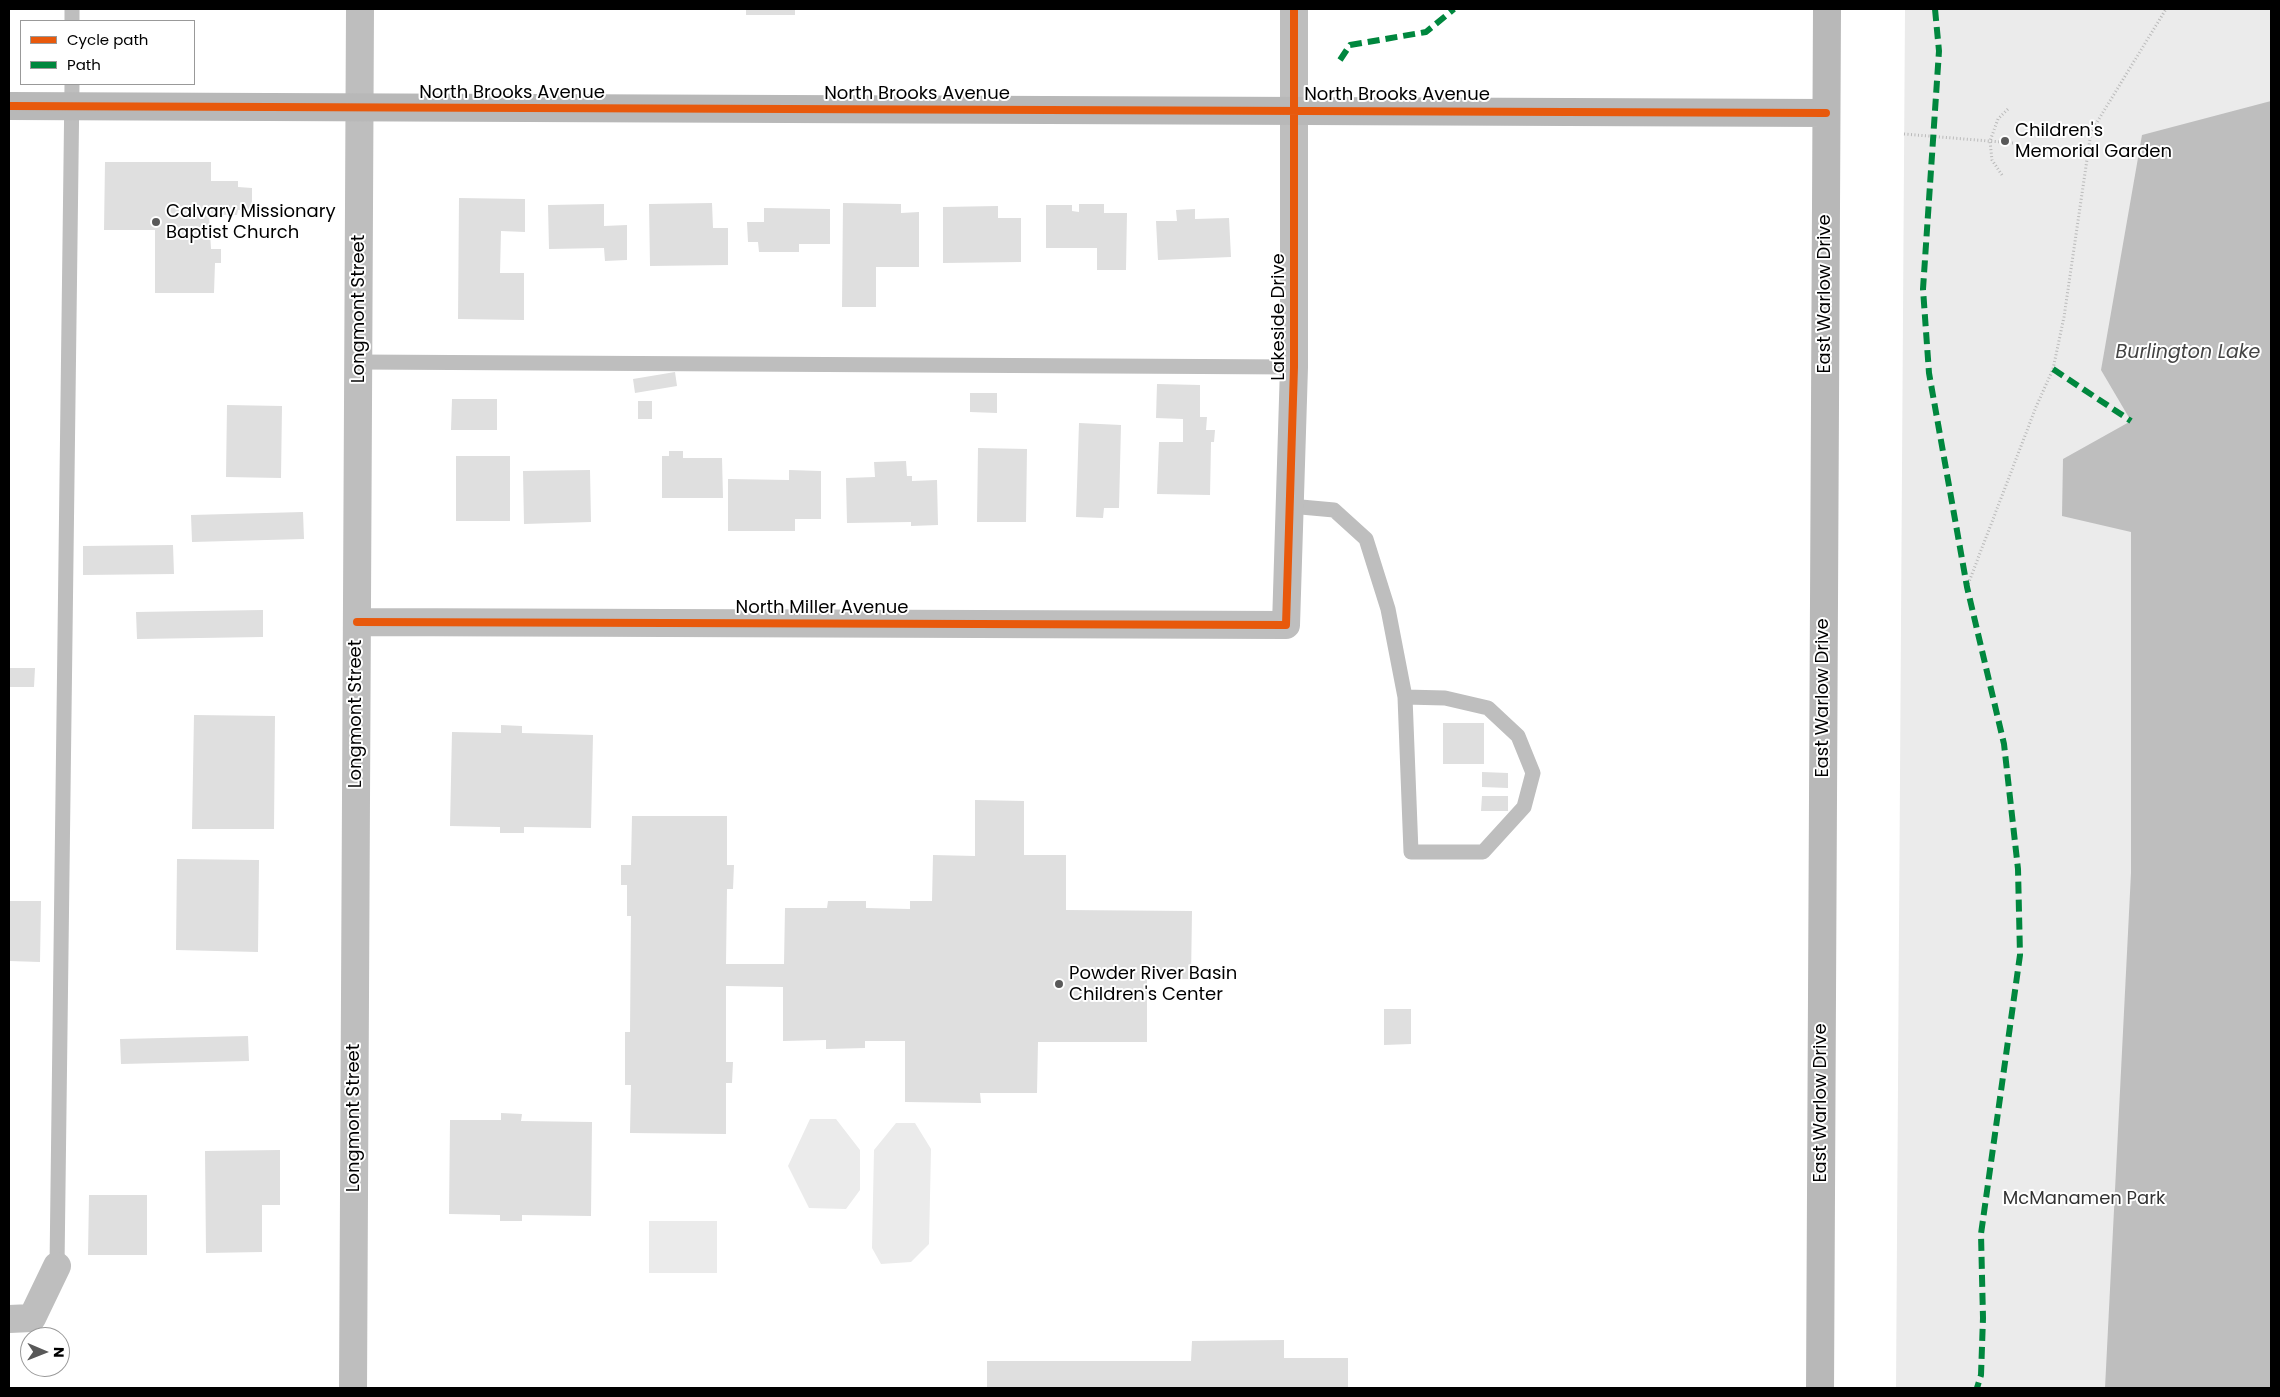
<!DOCTYPE html>
<html>
<head>
<meta charset="utf-8">
<style>
  body { margin:0 }
  #map { position:relative; width:2280px; height:1397px; overflow:hidden; background:#fff; font-family:Poppins,sans-serif }
  canvas { display:block }
  .frame { position:absolute; inset:0; border:10px solid #000; pointer-events:none }
  .legend { position:absolute; left:20px; top:20px; width:175px; height:65px; box-sizing:border-box; background:#fff; border:1px solid #999; margin:0; padding:6px 9px; list-style:none; font-size:15px; color:#000 }
  .legend li { display:flex; align-items:center; gap:10px; height:25px }
  .legend b { width:25px; border:1px solid #999 }
  .north { position:absolute; left:20px; top:1327px; width:50px; height:50px; box-sizing:border-box; background:#fff; border:1px solid #999; border-radius:50%; rotate:91deg; font-size:14px; font-weight:700; line-height:20px; text-align:center; color:#000 }
  .north::after { content:''; display:block; margin:auto; width:18px; height:22px; background:#595959; clip-path:polygon(50% 0,100% 100%,50% 72%,0 100%) }
</style>
</head>
<body>
<div id="map">
<canvas width="2280" height="1397"></canvas>
<div class="frame"></div>
<ul class="legend">
<li><b style="height:6px;background:#e8590c"></b>Cycle path</li>
<li><b style="height:6px;background:#00873e"></b>Path</li>
</ul>
<div class="north">N</div>
</div>
<script>
const ctx = document.querySelector('canvas').getContext('2d');
ctx.lineJoin = 'round';
function fill(path, color) {
  ctx.fillStyle = color;
  ctx.fill(path, 'evenodd');
}
function toPath(rows) {
  const path = new Path2D();
  for (const r of rows) {
    path.moveTo(r[0], r[1]);
    for (let i = 2; i < r.length; i += 2) path.lineTo(r[i], r[i + 1]);
  }
  return path;
}
function trace(path, color, width, dash) {
  ctx.strokeStyle = color;
  ctx.lineWidth = width;
  ctx.lineCap = dash ? 'butt' : 'round';
  ctx.setLineDash(dash || []);
  ctx.stroke(path);
}
function drawText(font, color, halo, rows, align = 'center') {
  ctx.font = font + ' Poppins,sans-serif';
  ctx.lineWidth = 4;
  ctx.setLineDash([]);
  ctx.textBaseline = 'middle';
  ctx.strokeStyle = halo;
  ctx.fillStyle = color;
  for (const [text, x, y, turn = 0] of rows) {
    ctx.save();
    ctx.translate(x, y);
    ctx.rotate((+turn || 0) * Math.PI / 180);
    ctx.textAlign = isNaN(turn) ? turn : align;
    if (halo) ctx.strokeText(text, 0, 0);
    ctx.fillText(text, 0, 0);
    ctx.restore();
  }
}
fill(toPath([
  [1905,9,2271,9,2271,1388,1896,1388],
  [810,1119,836,1119,860,1150,860,1190,846,1209,809,1208,788,1166],
  [896,1123,915,1123,931,1149,929,1244,911,1262,881,1264,872,1248,874,1150],
  [649,1221,717,1221,717,1273,649,1273]
]), '#ebebeb');
fill(toPath([
  [2271,101,2271,1388,2105,1388,2131,873,2131,532,2062,516,2063,459,2131,421,2101,370,2142,135]
]), '#bebebe');
fill(toPath([
  [746,9,795,9,795,15,746,15],
  [105,162,211,162,211,181,238,181,238,187,252,188,252,210,238,210,237,215,209,215,211,249,221,249,221,263,215,263,214,293,155,293,155,230,104,230],
  [459,198,525,199,525,232,501,231,500,273,524,273,524,320,458,319],
  [712,203,713,228,728,228,728,265,650,266,649,204],
  [843,203,901,204,901,213,919,212,919,267,876,267,876,307,842,307],
  [604,204,604,226,627,225,627,260,605,261,604,248,549,249,548,205],
  [1079,204,1104,204,1104,213,1127,213,1126,270,1097,270,1097,248,1046,248,1046,205,1072,205,1072,211,1079,212],
  [998,206,998,218,1021,218,1021,262,943,263,943,207],
  [764,208,830,209,830,244,799,244,799,252,759,252,758,242,748,242,747,222,764,222],
  [1195,209,1195,219,1229,218,1231,257,1158,260,1156,221,1177,221,1176,210],
  [675,372,677,386,635,393,633,379],
  [1157,384,1200,385,1200,417,1207,417,1206,430,1215,430,1214,442,1211,442,1210,495,1157,494,1159,442,1183,442,1183,419,1156,418],
  [970,393,997,393,997,413,970,412],
  [452,399,497,399,497,430,451,430],
  [638,401,652,401,652,419,638,419],
  [227,405,282,406,281,478,226,477],
  [1079,423,1121,425,1119,508,1104,508,1103,518,1076,517],
  [978,448,1027,449,1026,522,977,522],
  [669,451,683,451,683,458,722,458,723,498,662,498,662,456,669,456],
  [456,456,510,456,510,521,456,521],
  [906,461,907,476,912,476,912,481,937,480,938,525,911,526,911,522,847,523,846,478,875,477,874,462],
  [590,470,591,522,524,524,523,471],
  [789,470,821,471,821,519,795,519,795,531,728,531,728,479,789,480],
  [303,512,304,539,192,542,191,515],
  [173,545,174,574,83,575,83,546],
  [263,610,263,637,137,639,136,612],
  [9,668,35,668,34,687,9,687],
  [194,715,275,716,274,829,192,829],
  [1443,723,1484,723,1484,764,1443,764],
  [501,725,522,726,522,733,593,735,591,828,524,827,524,833,500,833,500,827,450,826,452,732,501,733],
  [1482,772,1508,773,1508,788,1482,787],
  [1482,796,1508,796,1508,811,1481,811],
  [975,800,1024,801,1024,855,1066,855,1066,910,1192,911,1191,979,1147,979,1147,1042,1038,1042,1037,1093,980,1093,981,1103,905,1102,905,1041,865,1041,865,1048,826,1049,826,1040,783,1041,783,987,726,986,726,1062,733,1062,732,1083,726,1083,726,1134,630,1133,631,1085,625,1085,625,1032,630,1032,631,916,627,916,627,885,621,885,621,865,631,865,632,816,727,816,727,865,734,865,733,889,727,889,726,964,784,964,785,908,827,908,828,901,866,901,866,908,910,909,910,901,932,901,933,855,975,856],
  [177,859,259,860,258,952,176,950],
  [9,901,41,901,40,962,9,961],
  [1384,1009,1411,1009,1411,1044,1384,1045],
  [248,1036,249,1061,121,1064,120,1039],
  [501,1113,522,1114,521,1121,592,1122,591,1216,522,1215,522,1221,500,1221,500,1215,449,1214,450,1120,501,1120],
  [280,1150,280,1205,262,1205,262,1252,206,1253,205,1151],
  [89,1195,147,1195,147,1255,88,1255],
  [1284,1340,1284,1358,1348,1358,1348,1388,987,1388,987,1361,1191,1361,1192,1341]
]), '#dfdfdf');
trace(toPath([
  [1904,134,2013,143],
  [2002,175,1992,160,1990,141,1998,119,2008,109],
  [1967,587,2036,407,2053,369,2064,317,2091,132,2166,9]
]), '#b9b9b9', 3, [1, 2.5]);
trace(toPath([
  [72,21,72,9],
  [358,362,1294,367],
  [1290,506,1334,510,1366,539,1388,609,1405,697,1411,852,1483,852,1524,807,1533,773,1518,736,1488,708,1445,698,1405,697],
  [57,1266,72,84]
]), '#bebebe', 15);
trace(toPath([
  [357,622,1286,625,1294,367,1294,9],
  [9,1319,32,1318,57,1266],
  [353,1388,360,9]
]), '#bebebe', 28);
trace(toPath([
  [9,106,1826,113],
  [1820,1388,1827,9]
]), '#b8b8b8', 28);
trace(toPath([
  [1935,9,1939,51,1923,289,1929,373,1967,587,2004,744,2018,869,2020,955,1981,1234,1983,1318,1981,1375,1977,1388],
  [1340,60,1350,45,1426,32,1454,9],
  [2053,369,2131,421]
]), '#00873e', 6, [12, 6]);
trace(toPath([
  [9,106,1826,113],
  [357,622,1286,625,1294,367,1294,9]
]), '#e8590c', 8);
for (const [x, y, r, color] of [
  [2005,141,5,"#595959"],
  [156,222,5,"#595959"],
  [1059,984,5,"#595959"]
]) {
  const dot = new Path2D();
  dot.arc(x, y, r, 0, 2 * Math.PI);
  ctx.fillStyle = color;
  ctx.fill(dot);
  trace(dot, '#fff', 2);
}
drawText('18px', '#000', '#fff', [
  ["North Brooks Avenue",512,93],
  ["North Brooks Avenue",917,94],
  ["North Brooks Avenue",1397,95],
  ["East Warlow Drive",1825,294,-90],
  ["Longmont Street",359,309,-90],
  ["Lakeside Drive",1279,317,-90],
  ["North Miller Avenue",822,608],
  ["East Warlow Drive",1823,698,-90],
  ["Longmont Street",356,714,-90],
  ["East Warlow Drive",1821,1103,-90],
  ["Longmont Street",354,1118,-90]
]);
drawText('18px', '#000', '#fff', [
  ["Children's",2015,131],
  ["Memorial Garden",2015,152],
  ["Calvary Missionary",166,212],
  ["Baptist Church",166,233],
  ["Powder River Basin",1069,974],
  ["Children's Center",1069,995]
], 'left');
drawText('18px', '#323232', '#fff', [
  ["McManamen Park",2084,1199]
]);
drawText('italic 19px', '#434343', '#fff', [
  ["Burlington Lake",2188,353]
]);
</script>
</body>
</html>
